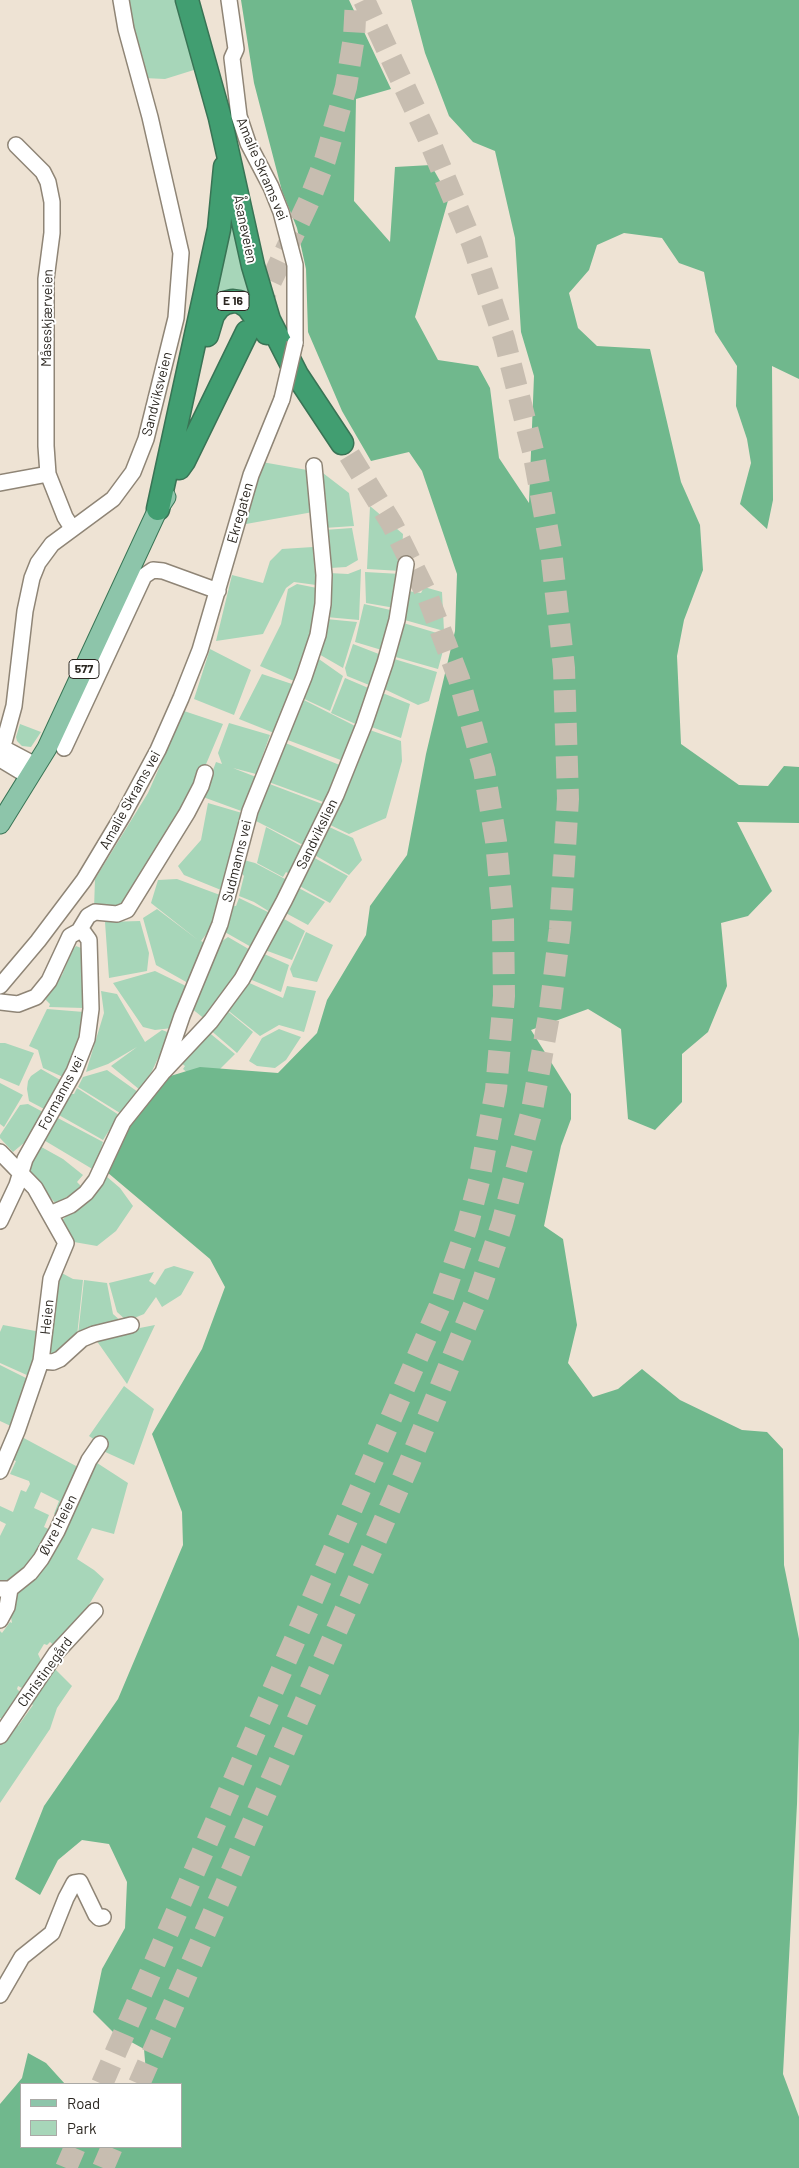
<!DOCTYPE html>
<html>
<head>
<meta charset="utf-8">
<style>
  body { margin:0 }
  #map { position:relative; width:799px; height:2168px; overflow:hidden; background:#eee3d4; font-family:Barlow,sans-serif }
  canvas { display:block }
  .legend { position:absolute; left:20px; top:2083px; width:162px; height:65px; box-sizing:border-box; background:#fff; border:1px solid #aaa9a6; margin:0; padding:6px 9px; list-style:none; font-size:15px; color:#2b2721 }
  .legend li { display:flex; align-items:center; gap:10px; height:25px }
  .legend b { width:25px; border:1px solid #aaa9a6 }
</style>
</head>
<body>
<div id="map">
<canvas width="799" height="2168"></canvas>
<ul class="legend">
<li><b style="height:6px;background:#8dc5aa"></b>Road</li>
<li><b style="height:14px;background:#a7d6b9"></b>Park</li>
</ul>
</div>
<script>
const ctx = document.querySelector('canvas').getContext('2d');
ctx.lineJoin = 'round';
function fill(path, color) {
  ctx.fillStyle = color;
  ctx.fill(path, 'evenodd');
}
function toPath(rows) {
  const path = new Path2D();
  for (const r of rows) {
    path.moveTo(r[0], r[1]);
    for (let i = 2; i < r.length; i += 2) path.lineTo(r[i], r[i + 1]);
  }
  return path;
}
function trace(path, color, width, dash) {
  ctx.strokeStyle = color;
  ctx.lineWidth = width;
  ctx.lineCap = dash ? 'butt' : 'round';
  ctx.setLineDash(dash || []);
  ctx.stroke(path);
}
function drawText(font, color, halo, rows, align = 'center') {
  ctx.font = font + ' Barlow,sans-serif';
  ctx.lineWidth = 4;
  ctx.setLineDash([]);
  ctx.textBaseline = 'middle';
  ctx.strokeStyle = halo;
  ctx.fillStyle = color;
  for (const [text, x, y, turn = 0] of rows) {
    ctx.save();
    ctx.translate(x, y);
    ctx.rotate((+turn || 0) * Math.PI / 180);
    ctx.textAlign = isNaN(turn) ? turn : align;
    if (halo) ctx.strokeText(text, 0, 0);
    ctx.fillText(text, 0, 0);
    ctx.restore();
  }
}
fill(toPath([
  [126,0,176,0,197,69,165,79,144,78],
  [228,193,255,303,208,302],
  [262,462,307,470,313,512,246,524,246,513],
  [319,470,349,493,354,526,324,528],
  [370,506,403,534,401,571,367,569],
  [352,528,358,560,346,567,330,568,324,530],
  [313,547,316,585,294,582,286,588,263,634,216,641,232,575,263,583,270,561,282,549],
  [361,569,359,620,326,617,329,573,348,574],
  [365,572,401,574,395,608,366,603],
  [297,584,317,588,316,610,309,642,294,681,260,666,281,624,288,589],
  [424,587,442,592,444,631,401,619,408,591,421,593],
  [364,604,395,611,385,651,355,642],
  [326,619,357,622,343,668,317,653],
  [400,622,447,636,438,669,392,656],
  [353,644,384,656,374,687,347,676,345,668],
  [210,649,251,670,234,715,194,699],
  [316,657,343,676,330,711,300,697],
  [391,658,437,672,429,701,418,705,382,688],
  [262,674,292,684,274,733,239,719],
  [345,678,373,690,360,726,331,713],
  [380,692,410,704,401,738,369,726],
  [300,698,359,728,346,762,285,739],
  [184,711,223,724,201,776,125,909,94,909,95,879,148,793],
  [229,723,270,735,256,774,233,768,256,777,244,812,203,797,216,762,222,764,218,753],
  [20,724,41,732,31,747,22,746,17,741,16,737],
  [367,729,401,741,402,761,386,818,349,834,326,823],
  [283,742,342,766,326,803,266,781],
  [267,783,325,805,305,846,256,821],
  [208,803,242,813,221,890,184,875,178,866,201,840],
  [325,825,353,838,362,860,349,875,311,853],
  [266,827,303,847,291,875,286,872,283,877,257,863],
  [309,855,348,876,330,903,296,884],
  [244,860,255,863,287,880,270,912,254,902,239,896,244,876,240,871],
  [177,879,220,895,211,928,201,941,205,943,188,983,156,965,143,918,157,909,198,940,151,903,158,880],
  [295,886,325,902,308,925,282,911],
  [239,898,270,913,253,948,223,931,231,905,236,906],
  [279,916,305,931,292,960,262,949],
  [140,921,149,953,147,971,109,978,105,922],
  [306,932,333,945,317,982,293,977,290,969],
  [228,937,252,951,206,1020,191,1008,215,946],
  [76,946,81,948,83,952,84,1008,49,1007,50,1004,45,999,62,975,72,951],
  [262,953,289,965,281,992,247,978],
  [155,971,188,987,172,1028,155,1030,143,1027,113,983],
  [245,981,283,998,287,986,316,991,304,1032,279,1025,260,1036,225,1008],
  [101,991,117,994,145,1042,162,1030,170,1033,152,1071,140,1090,111,1066,137,1047,108,1064,86,1072,104,1013],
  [47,1009,84,1012,77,1047,63,1077,43,1068,38,1050,29,1046],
  [225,1009,253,1032,237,1053,208,1028],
  [279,1029,301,1037,286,1060,275,1068,257,1066,249,1061,262,1038],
  [206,1030,235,1054,215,1074,189,1074,183,1069,185,1066,181,1063],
  [0,1043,5,1043,34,1053,19,1086,0,1078],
  [41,1069,62,1081,46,1110,29,1101,27,1089,28,1081,31,1076],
  [107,1070,138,1092,120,1113,78,1087,83,1077],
  [0,1083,23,1095,4,1127,0,1124],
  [77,1088,119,1115,103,1140,57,1114,69,1094,74,1094],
  [28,1104,43,1112,25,1142,13,1152,0,1138,0,1135,20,1105],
  [54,1116,103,1142,94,1170,42,1139],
  [36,1144,63,1159,83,1175,77,1182,82,1187,56,1204,27,1170],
  [106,1176,120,1188,133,1206,116,1231,97,1246,74,1242,62,1220,100,1186],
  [174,1266,194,1272,181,1295,162,1307,156,1297,144,1314,127,1321,117,1312,109,1283,154,1272,149,1281,155,1285,165,1269],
  [58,1271,73,1279,83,1280,77,1336,66,1350,46,1357],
  [84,1280,107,1283,113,1314,122,1322,78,1335],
  [3,1325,41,1332,38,1357,29,1376,0,1363,0,1332],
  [155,1325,127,1384,94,1337],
  [0,1365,30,1380,13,1427,0,1421],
  [124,1386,154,1409,134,1465,92,1446,95,1440,89,1436],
  [20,1436,76,1466,79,1471,59,1516,54,1514,59,1501,41,1492,34,1508,49,1515,44,1527,53,1531,40,1554,12,1580,0,1585,0,1536,6,1524,0,1521,0,1506,13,1512,21,1490,26,1492,30,1484,29,1481,10,1474,16,1461,9,1458],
  [94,1461,128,1483,114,1534,92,1528,77,1559,94,1570,104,1579,83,1615,56,1647,50,1642,47,1645,44,1644,38,1654,43,1665,26,1690,18,1686,17,1689,21,1693,3,1719,0,1718,0,1631,2,1633,10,1622,12,1623,10,1611,15,1593],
  [54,1668,72,1686,57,1708,50,1729,0,1803,0,1741,13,1722,18,1726,33,1705,27,1701]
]), '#a7d6b9');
fill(toPath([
  [241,0,349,0,391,89,356,99,354,201,390,242,395,167,431,165,449,197,415,317,438,360,478,366,490,388,499,458,529,503,534,376,521,332,515,238,495,151,473,142,449,116,425,53,411,0,799,0,799,379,772,366,773,500,767,529,740,504,751,463,747,439,736,406,737,366,715,332,704,272,679,263,662,238,624,233,597,245,589,270,569,293,578,328,597,346,650,349,681,482,700,525,703,570,684,620,677,656,681,744,739,785,768,786,784,766,799,767,799,823,737,822,772,891,748,916,721,923,727,986,708,1032,682,1054,682,1102,655,1130,628,1119,621,1029,588,1009,531,1030,571,1094,571,1119,561,1146,544,1226,563,1239,577,1325,568,1363,593,1397,618,1389,642,1369,680,1400,742,1430,767,1432,783,1449,784,1565,799,1639,799,1731,797,1804,783,2074,799,2117,799,2168,0,2168,0,2104,22,2078,28,2053,46,2063,65,2084,21,2084,21,2147,181,2147,181,2084,147,2084,144,2049,113,2032,93,2012,102,1969,125,1928,127,1882,109,1844,82,1840,58,1860,40,1895,15,1879,44,1806,118,1699,183,1545,182,1512,152,1434,202,1349,225,1287,210,1259,101,1167,154,1081,200,1067,278,1073,317,1033,327,1000,366,935,370,906,407,855,426,754,455,631,457,574,422,471,409,452,371,461,342,411,308,332,306,269,297,228,282,191,254,83]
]), '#70b88d');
trace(toPath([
  [257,311,309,201,325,160,346,87,354,37,356,0],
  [102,2084,441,1303,467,1227,479,1181,496,1090,504,996,503,920,496,841,484,770,459,679,427,595,392,524,342,443],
  [139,2084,409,1464,479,1293,502,1224,532,1110,550,1010,560,929,568,799,564,668,551,550,533,451,504,338,472,243,427,135,364,0],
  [66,2168,75,2147],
  [103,2168,112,2147]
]), '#c7bdb0', 22, [22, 11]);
const minor = toPath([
  [229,0,236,49,232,58,239,116,248,143,271,187,281,212,295,265,295,343],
  [16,145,43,172,48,182,52,202,52,233,46,279,46,446,48,474,65,517,72,528],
  [0,483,48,474],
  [3,748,37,766],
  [64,748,144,576,153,570,163,571,218,591],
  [0,757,14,706,25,611,32,578,38,563,52,544,113,499,133,472,146,439,176,318,181,253,150,117,126,29,121,0],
  [0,759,30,777],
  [0,986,38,941,84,880,123,815,158,750,181,698,200,650,251,475,282,399],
  [0,1002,18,1004,36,997,49,981,70,936,79,931,88,916,95,912,117,914,127,910,187,813,201,786,205,773],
  [164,1071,211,1021,242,979,284,901,336,795,364,725,385,663,397,620,406,564],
  [0,1152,35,1188,66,1243,51,1279,41,1361,17,1431,0,1471],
  [50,1214,71,1205,86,1193,96,1180,123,1122,163,1072,182,1016,220,924,250,811,304,677,318,635,323,604,324,575,314,466],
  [0,1221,17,1185,25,1159,74,1072,87,1039,91,1009,89,940,84,933,79,931],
  [41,1361,53,1362,60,1359,82,1339,94,1334,131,1325],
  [0,1589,10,1589,30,1573,41,1559,57,1531,89,1460,100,1444],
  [0,1620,7,1607,10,1589],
  [0,1736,56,1653,95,1611],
  [0,1995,22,1957,52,1933,66,1898,74,1883,80,1882,96,1915,99,1918,103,1917]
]);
const major = toPath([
  [0,824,47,748,158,509,166,497]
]);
const highway = toPath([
  [187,0,220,118,253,266,269,320,297,375,342,443],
  [207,335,213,315,219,307,225,303,233,301,240,302,248,307,267,333],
  [179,468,184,461,247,332],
  [158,509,219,229,225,167]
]);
trace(minor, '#8f8576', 18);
trace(major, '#397455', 21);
trace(highway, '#397455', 25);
trace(minor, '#fff', 15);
trace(major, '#8dc5aa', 19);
trace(highway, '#419e71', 22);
const minorBridge = toPath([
  [282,399,295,343]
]);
trace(minorBridge, '#8f8576', 18, []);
trace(minorBridge, '#fff', 15);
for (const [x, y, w] of [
  [233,301,32],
  [84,669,30]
]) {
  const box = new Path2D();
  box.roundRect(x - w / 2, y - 9.5, w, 19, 4);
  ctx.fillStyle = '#fff';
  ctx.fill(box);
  trace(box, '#2b2721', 1);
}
drawText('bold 12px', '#2b2721', null, [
  ["E 16",233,301],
  ["577",84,669]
]);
drawText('14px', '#2b2721', '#fff', [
  ["Amalie Skrams vei",262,169,67],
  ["Åsaneveien",245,229,78],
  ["Måseskjærveien",47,318,-89],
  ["Sandviksveien",157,394,-76],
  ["Ekregaten",240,513,-74],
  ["Amalie Skrams vei",130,800,-61],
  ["Sandvikslien",317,834,-64],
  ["Sudmanns vei",237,861,-76],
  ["Formanns vei",61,1093,-62],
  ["Heien",47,1317,-84],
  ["Øvre Heien",58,1525,-63],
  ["Christinegård",45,1672,-54]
]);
</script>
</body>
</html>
